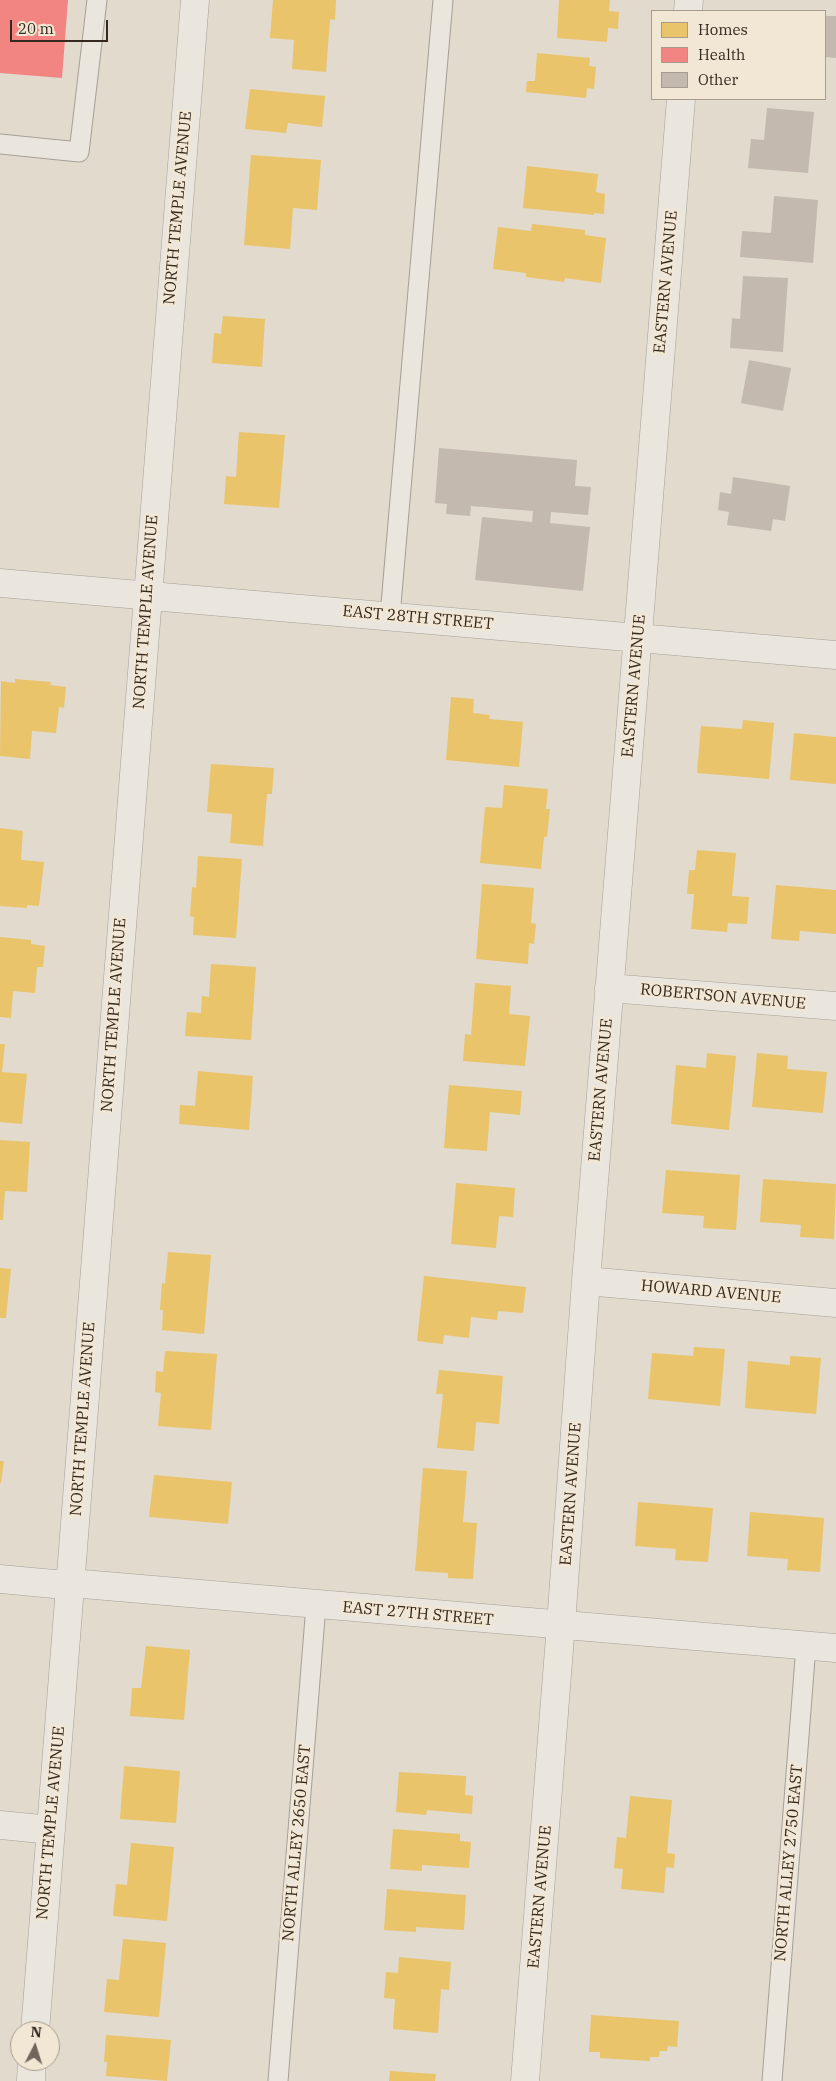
<!DOCTYPE html>
<html>
<head>
<meta charset="utf-8">
<style>
  body { margin:0 }
  #map { position:relative; width:836px; height:2081px; overflow:hidden; background:#e1dacd; font-family:"IBM Plex Serif",serif }
  canvas { display:block }
  .legend { position:absolute; left:651px; top:10px; width:175px; height:90px; box-sizing:border-box; background:#f2e7d4; border:1px solid #a69b8c; margin:0; padding:6px 9px; list-style:none; font-size:15px; color:#34281f }
  .legend li { display:flex; align-items:center; gap:10px; height:25px }
  .legend b { width:25px; border:1px solid #a69b8c }
  .north { position:absolute; left:10px; top:2021px; width:50px; height:50px; box-sizing:border-box; background:#f2e7d4; border:1px solid #a69b8c; border-radius:50%; rotate:5deg; font-size:14px; font-weight:700; line-height:20px; text-align:center; color:#34281f }
  .north::after { content:''; display:block; margin:auto; width:18px; height:22px; background:#71665c; clip-path:polygon(50% 0,100% 100%,50% 72%,0 100%) }
  .scale { position:absolute; left:10px; top:20px; width:98px; height:22px; box-sizing:border-box; border:2px solid #34281f; border-top:0; padding-left:6px; font-size:15px; line-height:18px; white-space:nowrap; color:#34281f; -webkit-text-stroke:4px #f2e7d4; paint-order:stroke }
</style>
</head>
<body>
<div id="map">
<canvas width="836" height="2081"></canvas>
<ul class="legend">
<li><b style="height:14px;background:#e9c46a"></b>Homes</li>
<li><b style="height:14px;background:#f28482"></b>Health</li>
<li><b style="height:14px;background:#c4b9ae"></b>Other</li>
</ul>
<div class="north">N</div>
<div class="scale">20 m</div>
</div>
<script>
const ctx = document.querySelector('canvas').getContext('2d');
ctx.lineJoin = 'round';
function fill(path, color) {
  ctx.fillStyle = color;
  ctx.fill(path, 'evenodd');
}
function toPath(rows) {
  const path = new Path2D();
  for (const r of rows) {
    path.moveTo(r[0], r[1]);
    for (let i = 2; i < r.length; i += 2) path.lineTo(r[i], r[i + 1]);
  }
  return path;
}
function trace(path, color, width, dash) {
  ctx.strokeStyle = color;
  ctx.lineWidth = width;
  ctx.lineCap = dash ? 'butt' : 'round';
  ctx.setLineDash(dash || []);
  ctx.stroke(path);
}
function drawText(font, color, halo, rows, align = 'center') {
  ctx.font = font + ' "IBM Plex Serif",serif';
  ctx.lineWidth = 5;
  ctx.setLineDash([]);
  ctx.textBaseline = 'middle';
  ctx.strokeStyle = halo;
  ctx.fillStyle = color;
  for (const [text, x, y, turn = 0] of rows) {
    ctx.save();
    ctx.translate(x, y);
    ctx.rotate((+turn || 0) * Math.PI / 180);
    ctx.textAlign = isNaN(turn) ? turn : align;
    if (halo) ctx.strokeText(text, 0, 0);
    ctx.fillText(text, 0, 0);
    ctx.restore();
  }
}
fill(toPath([
  [273,0,336,0,335,20,330,19,326,72,292,69,294,40,270,38],
  [559,0,610,0,609,11,619,12,618,29,608,28,607,42,557,38],
  [537,53,590,58,589,66,596,67,594,89,587,88,586,98,526,92,527,81,535,81],
  [250,89,325,96,322,127,288,123,286,133,245,129],
  [251,155,321,160,317,210,293,208,290,249,244,245],
  [527,166,598,174,596,192,605,194,604,214,594,213,594,215,523,208],
  [532,224,585,230,585,235,606,238,601,283,565,278,564,282,526,277,526,273,493,269,498,227,531,231],
  [223,316,265,319,262,367,212,363,214,333,221,334],
  [239,432,285,435,279,508,224,504,226,476,236,477],
  [15,679,51,682,50,685,66,687,64,708,59,707,56,733,32,731,30,759,0,756,1,681,15,683],
  [451,697,474,699,473,713,490,715,489,719,523,722,519,767,446,760],
  [743,720,774,723,769,779,697,773,701,726,742,729],
  [794,733,836,737,836,784,790,780],
  [211,764,274,768,272,794,267,794,263,846,230,843,232,814,207,812],
  [504,785,548,789,546,809,550,809,547,837,544,837,541,869,480,863,485,807,502,808],
  [0,828,23,831,21,860,44,862,39,906,27,905,27,908,0,906],
  [697,850,736,853,732,896,749,897,747,924,728,923,727,932,691,929,694,894,687,894,689,870,695,870],
  [198,856,242,859,236,938,193,935,194,917,190,916,192,887,196,888],
  [482,884,534,888,531,923,536,924,534,944,529,943,528,964,476,959],
  [776,885,836,890,836,934,800,931,799,941,771,939],
  [0,937,31,940,31,944,45,946,43,967,37,967,35,993,13,991,11,1018,0,1017],
  [211,964,256,967,251,1040,185,1036,187,1012,201,1013,202,996,209,997],
  [475,983,511,986,509,1014,530,1016,525,1066,463,1061,465,1034,471,1035],
  [0,1044,5,1044,2,1072,27,1074,22,1124,0,1122],
  [707,1053,736,1056,729,1130,671,1124,676,1065,706,1068],
  [757,1053,788,1056,787,1069,827,1072,823,1113,752,1107],
  [198,1071,253,1076,249,1130,179,1124,180,1105,195,1106],
  [449,1085,522,1091,520,1115,490,1112,487,1151,444,1148],
  [0,1140,30,1142,27,1192,5,1191,3,1220,0,1220],
  [666,1170,740,1175,736,1230,703,1228,704,1216,662,1213],
  [763,1179,836,1184,834,1239,800,1237,801,1225,760,1222],
  [456,1183,515,1188,513,1217,499,1216,496,1248,451,1244],
  [168,1252,211,1255,204,1334,162,1330,163,1310,160,1310,162,1283,165,1284],
  [0,1268,11,1269,6,1318,0,1318],
  [424,1276,526,1287,523,1313,498,1311,497,1320,471,1317,469,1338,444,1335,443,1344,417,1341],
  [694,1347,725,1349,720,1406,648,1399,652,1353,693,1356],
  [165,1351,217,1354,211,1430,158,1426,161,1393,155,1392,156,1371,163,1372],
  [790,1356,821,1358,816,1414,745,1408,748,1361,790,1365],
  [439,1370,503,1376,499,1424,476,1422,474,1451,437,1448,443,1394,436,1394],
  [0,1461,4,1461,1,1483,0,1483],
  [423,1468,467,1471,463,1522,477,1523,473,1579,448,1578,448,1573,415,1571],
  [154,1475,232,1482,228,1524,149,1517],
  [638,1502,713,1508,708,1562,675,1560,676,1549,635,1546],
  [750,1512,824,1518,820,1572,787,1570,788,1559,747,1556],
  [146,1646,190,1650,184,1720,130,1716,132,1688,141,1688],
  [124,1766,180,1771,176,1823,120,1819],
  [399,1772,466,1776,465,1795,473,1796,472,1814,427,1810,426,1815,396,1812],
  [630,1796,672,1800,667,1853,675,1854,674,1868,666,1867,664,1893,621,1889,623,1869,614,1868,617,1837,626,1838],
  [393,1829,460,1834,460,1841,471,1842,469,1868,422,1865,422,1871,390,1869],
  [131,1843,174,1847,167,1921,113,1916,116,1884,127,1885],
  [387,1889,466,1895,464,1930,416,1927,416,1932,384,1930],
  [123,1939,166,1943,159,2017,104,2012,107,1979,119,1980],
  [399,1957,451,1962,449,1990,441,1989,438,2033,393,2029,395,1999,384,1998,386,1972,398,1973],
  [591,2015,679,2021,677,2047,668,2046,667,2051,660,2051,659,2057,650,2057,650,2061,600,2058,600,2052,589,2052],
  [106,2035,171,2040,167,2081,106,2076,107,2062,104,2062],
  [390,2071,436,2074,435,2081,389,2081]
]), '#e9c46a');
fill(toPath([
  [0,0,68,0,62,78,0,73]
]), '#f28482');
fill(toPath([
  [825,16,836,16,836,58,825,57],
  [767,108,814,112,808,173,748,168,751,139,764,140],
  [774,196,818,200,813,263,740,257,742,231,771,233],
  [743,276,788,278,783,352,730,348,732,318,740,319],
  [749,360,791,368,783,411,741,403],
  [439,448,577,460,575,486,591,487,588,515,551,512,550,523,590,527,583,591,475,580,482,517,532,522,533,511,471,506,470,516,446,514,447,504,435,503],
  [733,477,790,486,785,521,773,519,771,531,727,525,729,512,718,510,720,492,731,494]
]), '#c4b9ae');
const lane = toPath([
  [0,144,79,152,97,0],
  [390,616,443,0],
  [278,2081,316,1605],
  [772,2081,806,1646]
]);
const street = toPath([
  [688,11,689,0],
  [0,583,836,655],
  [609,988,836,1006],
  [586,1281,836,1303],
  [0,1579,54,1584,71,1583,836,1648],
  [0,1825,51,1830],
  [35,2031,195,0],
  [31,2081,32,2061],
  [525,2081,561,1624,586,1281,681,99]
]);
trace(lane, '#a69f96', 21);
trace(street, '#a69f96', 29);
trace(lane, '#eae6de', 19);
trace(street, '#eae6de', 28);
drawText('16px', '#34281f', '#f2e7d4', [
  ["NORTH TEMPLE AVENUE",178,208,-85],
  ["EASTERN AVENUE",666,282,-85],
  ["NORTH TEMPLE AVENUE",146,612,-86],
  ["EAST 28TH STREET",418,618,5],
  ["EASTERN AVENUE",634,686,-85],
  ["ROBERTSON AVENUE",723,997,5],
  ["NORTH TEMPLE AVENUE",114,1015,-86],
  ["EASTERN AVENUE",601,1090,-85],
  ["HOWARD AVENUE",711,1292,5],
  ["NORTH TEMPLE AVENUE",83,1419,-86],
  ["EASTERN AVENUE",571,1494,-86],
  ["EAST 27TH STREET",418,1614,5],
  ["NORTH TEMPLE AVENUE",51,1823,-85],
  ["NORTH ALLEY 2650 EAST",297,1843,-85],
  ["NORTH ALLEY 2750 EAST",789,1863,-85],
  ["EASTERN AVENUE",540,1897,-85]
]);
</script>
</body>
</html>
